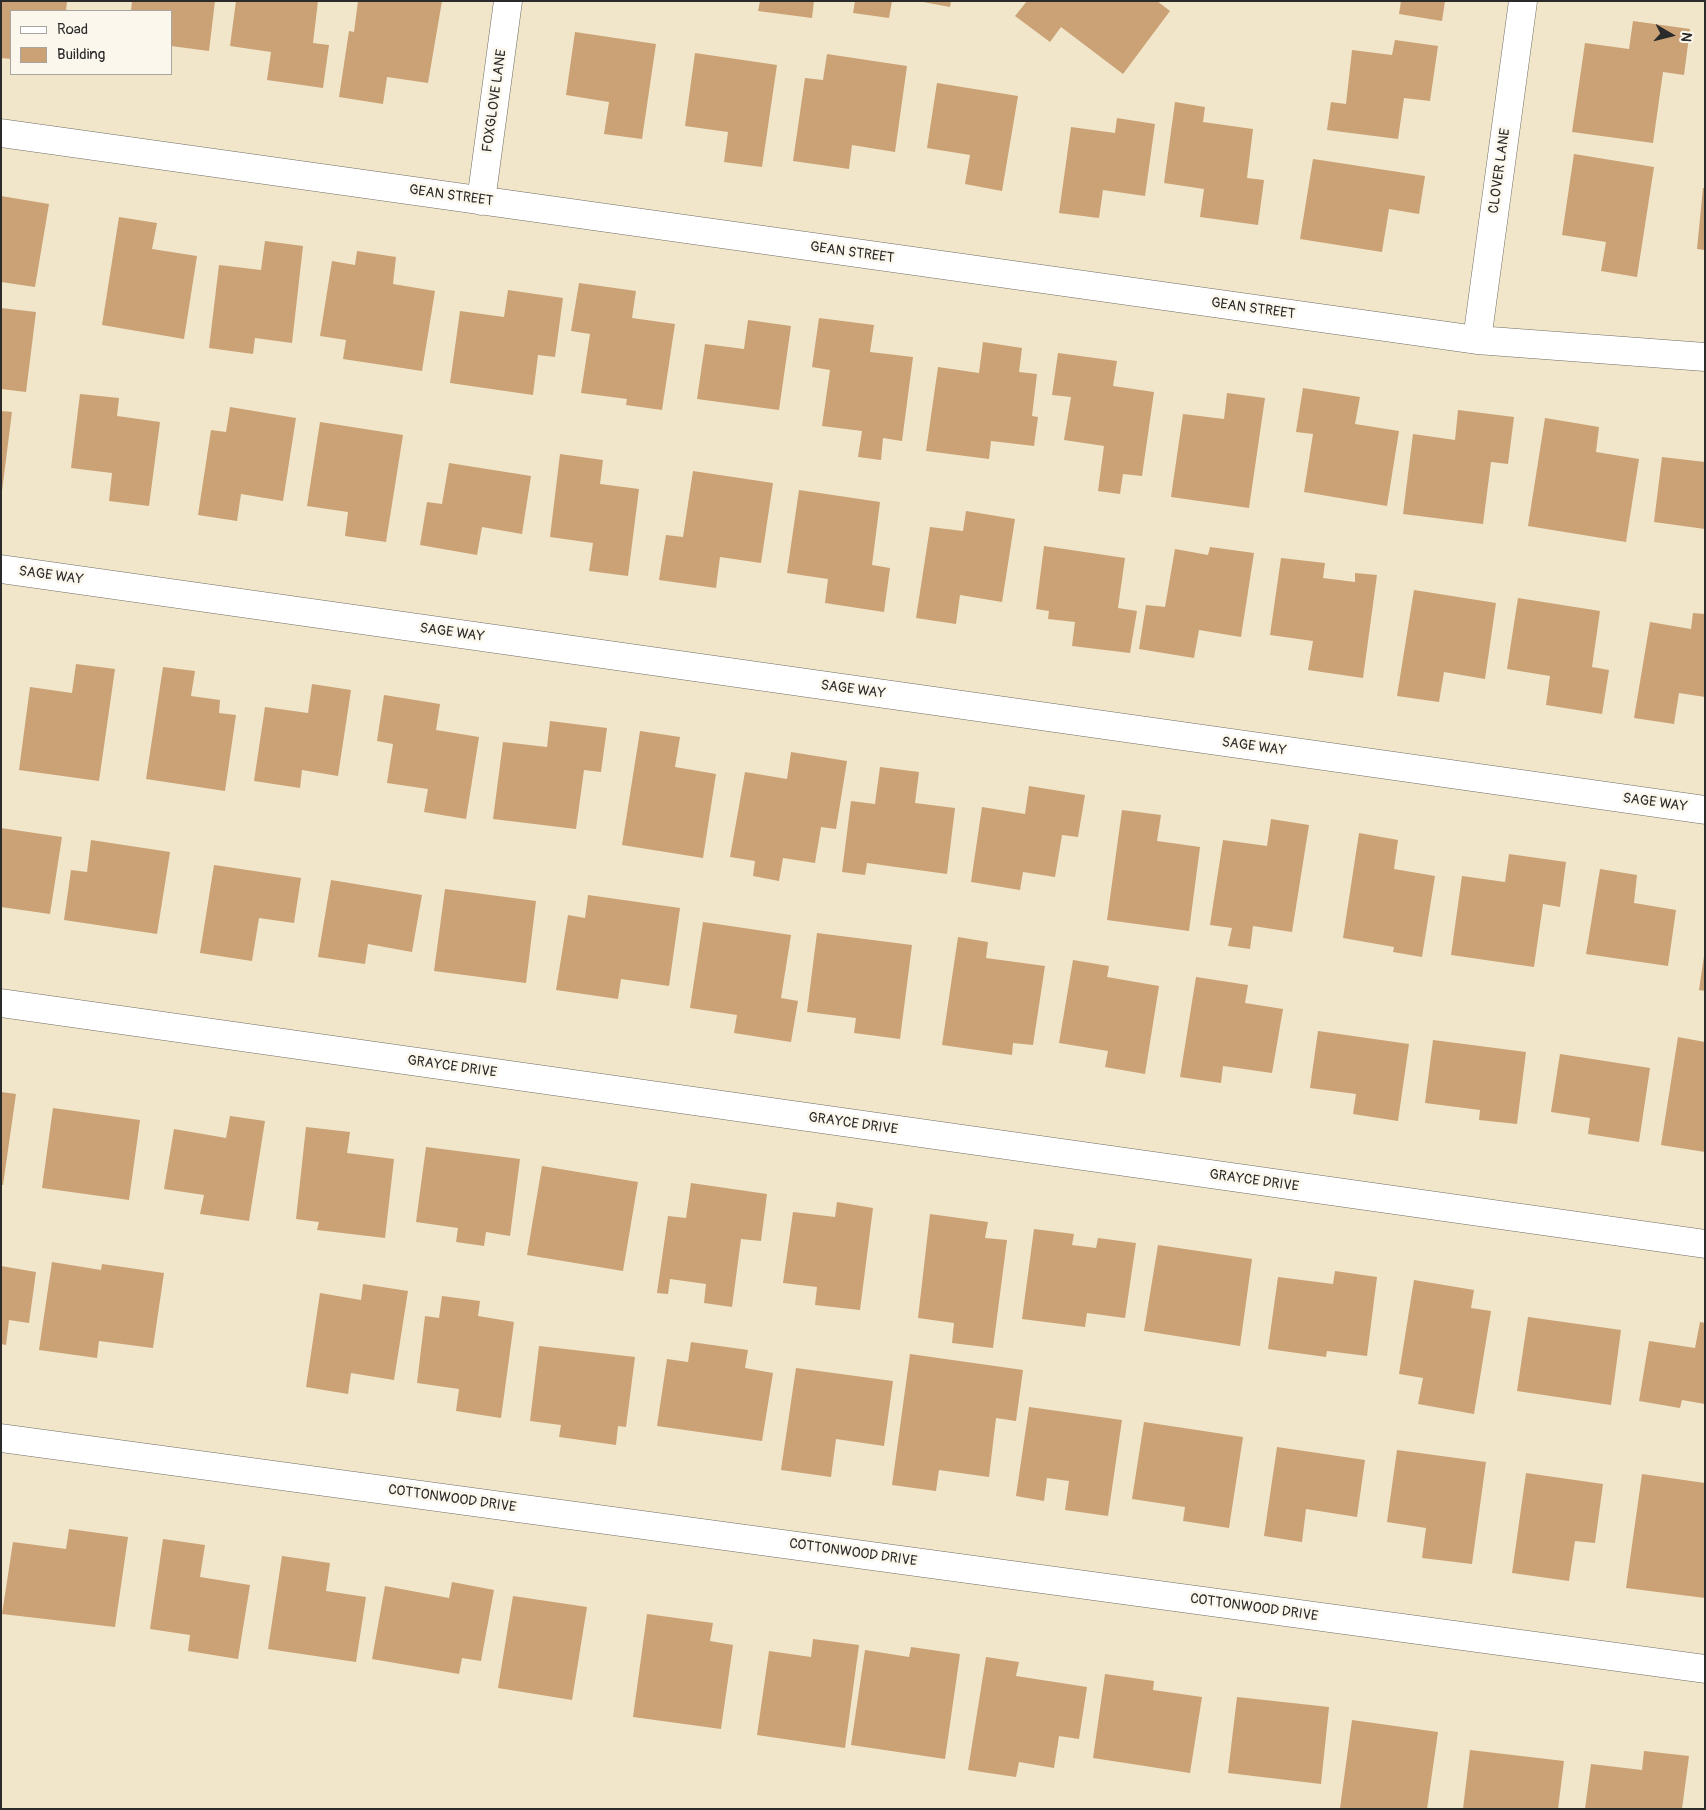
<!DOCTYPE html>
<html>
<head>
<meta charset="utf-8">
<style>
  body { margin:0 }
  #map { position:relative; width:1706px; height:1810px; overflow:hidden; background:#f1e6ca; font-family:Pangolin,sans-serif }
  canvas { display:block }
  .frame { position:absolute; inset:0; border:2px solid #2b2b2b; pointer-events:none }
  .legend { position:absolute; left:10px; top:10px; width:162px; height:65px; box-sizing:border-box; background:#fbf7ec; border:1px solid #a8a59f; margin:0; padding:6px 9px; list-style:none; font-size:15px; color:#2b2b2b }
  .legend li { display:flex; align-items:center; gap:10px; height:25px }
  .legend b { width:25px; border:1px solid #a8a59f }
  .north { position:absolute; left:1646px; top:10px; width:50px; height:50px; -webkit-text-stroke:4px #fbf7ec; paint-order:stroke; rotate:98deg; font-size:14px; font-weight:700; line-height:20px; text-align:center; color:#2b2b2b }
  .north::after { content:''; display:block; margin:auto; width:18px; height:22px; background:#2b2b2b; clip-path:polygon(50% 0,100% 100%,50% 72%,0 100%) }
</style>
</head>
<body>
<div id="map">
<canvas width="1706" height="1810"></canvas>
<div class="frame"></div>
<ul class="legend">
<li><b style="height:6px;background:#fff"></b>Road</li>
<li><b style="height:14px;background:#caa276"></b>Building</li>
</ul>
<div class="north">N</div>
</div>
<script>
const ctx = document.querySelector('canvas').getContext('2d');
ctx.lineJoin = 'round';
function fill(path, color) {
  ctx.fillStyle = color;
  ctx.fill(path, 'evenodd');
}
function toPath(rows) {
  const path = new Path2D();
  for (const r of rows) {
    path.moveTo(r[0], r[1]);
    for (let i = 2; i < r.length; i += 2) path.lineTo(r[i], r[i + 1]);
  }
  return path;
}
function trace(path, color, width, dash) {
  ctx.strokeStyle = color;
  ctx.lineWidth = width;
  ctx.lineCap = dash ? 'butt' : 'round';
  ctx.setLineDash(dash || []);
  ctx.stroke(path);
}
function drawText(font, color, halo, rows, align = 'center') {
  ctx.font = font + ' Pangolin,sans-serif';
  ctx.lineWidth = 5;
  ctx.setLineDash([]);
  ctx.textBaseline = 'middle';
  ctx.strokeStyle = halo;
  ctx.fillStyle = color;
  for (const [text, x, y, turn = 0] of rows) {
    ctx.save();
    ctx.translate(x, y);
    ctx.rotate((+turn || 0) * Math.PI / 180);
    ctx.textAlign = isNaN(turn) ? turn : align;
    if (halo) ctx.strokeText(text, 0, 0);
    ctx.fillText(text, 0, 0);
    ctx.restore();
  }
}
fill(toPath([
  [1,1,67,1,66,11,11,11,11,59,1,58],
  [132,1,215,1,209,51,171,46,171,11,131,11],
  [236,1,318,1,313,43,329,45,323,88,267,80,271,52,230,46],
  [358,1,442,1,428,83,387,77,383,104,339,97,349,31,354,32],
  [760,1,814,1,812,18,758,11],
  [855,1,892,1,889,18,853,13],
  [918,1,951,1,950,7],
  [1027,1,1157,1,1170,11,1123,74,1061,27,1050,42,1015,16],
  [1401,1,1445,1,1442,21,1399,14],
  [1633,21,1690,29,1684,75,1663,72,1653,143,1572,132,1585,43,1629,49],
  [575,32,656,44,642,139,604,134,609,102,566,95],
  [1395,40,1438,46,1430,101,1404,98,1398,139,1327,130,1331,102,1346,104,1352,50,1392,55],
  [695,53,777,65,762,167,724,162,728,132,685,126],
  [827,54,907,66,895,152,852,145,849,169,793,161,805,78,823,80],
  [937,83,1018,96,1002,191,965,184,970,155,927,148],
  [1175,102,1205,107,1203,122,1253,129,1247,178,1264,180,1258,225,1200,217,1204,189,1164,183],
  [1117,118,1155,124,1145,196,1103,190,1099,218,1059,213,1071,127,1115,133],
  [1574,154,1654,167,1637,277,1601,271,1606,242,1562,235],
  [1313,159,1425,176,1419,214,1389,209,1382,252,1300,239],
  [1703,188,1705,188,1705,250,1697,249],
  [1,196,49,204,35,287,1,282],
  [119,217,157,223,152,249,197,256,184,339,102,325],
  [265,241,303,246,292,343,255,338,253,354,209,348,219,265,261,270],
  [357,251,396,257,393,284,435,291,422,371,343,359,346,340,320,336,332,261,355,265],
  [579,283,636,291,632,318,675,324,662,410,626,405,627,399,581,393,590,334,571,331],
  [508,290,563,298,555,357,538,355,533,395,450,383,460,311,504,317],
  [1,308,36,312,26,392,1,389],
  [819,318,874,325,870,352,913,357,902,441,883,438,881,460,858,457,862,431,822,426,830,370,812,367],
  [748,320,791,326,779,410,697,399,705,344,744,349],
  [983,342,1022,348,1019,372,1037,374,1032,416,1038,417,1034,446,991,441,989,459,926,451,938,367,979,373],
  [1058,353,1117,361,1113,386,1154,392,1142,476,1123,474,1120,494,1098,491,1104,446,1064,440,1071,397,1052,395],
  [1303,388,1360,397,1355,424,1399,431,1387,506,1304,492,1313,434,1296,432],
  [1227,393,1265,398,1249,508,1171,497,1183,414,1224,419],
  [80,394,119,398,117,416,160,422,149,506,109,501,112,473,71,468],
  [230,407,296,418,283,501,241,494,237,521,198,515,211,430,226,432],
  [1458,410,1514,417,1508,464,1491,462,1483,524,1403,514,1413,434,1455,440],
  [1,411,12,412,2,491,1,491],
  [1545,418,1599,427,1596,452,1639,459,1626,542,1528,526],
  [320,422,403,435,386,542,345,536,348,512,307,506],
  [560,454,603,460,600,484,639,489,628,576,589,571,593,543,550,537],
  [1662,457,1705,462,1705,529,1654,522],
  [449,463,531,476,522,534,482,527,477,555,420,545,427,502,442,504],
  [693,471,773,483,761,563,720,557,716,588,659,580,666,535,683,537],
  [799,490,880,502,872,565,890,568,884,612,825,603,828,579,787,573],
  [966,511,1015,519,1002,602,960,595,956,624,916,618,930,527,963,531],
  [1044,546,1125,558,1118,608,1137,611,1130,653,1072,646,1075,622,1048,619,1049,611,1036,609],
  [1210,547,1254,553,1241,637,1199,630,1194,658,1139,649,1146,605,1165,607,1175,549,1208,555],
  [1281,558,1325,563,1323,578,1355,582,1355,573,1377,575,1363,678,1308,670,1313,641,1270,635],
  [1414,590,1496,603,1485,679,1444,672,1439,702,1397,696],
  [1518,598,1600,611,1592,667,1609,670,1602,714,1546,705,1550,676,1507,669],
  [1693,613,1705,614,1705,697,1679,693,1674,724,1634,718,1650,622,1691,629],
  [76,664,115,669,99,781,19,770,30,687,72,693],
  [163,667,195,671,191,696,220,700,219,713,236,715,225,791,146,779],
  [312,684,351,690,338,776,302,770,300,788,254,781,265,707,308,713],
  [384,695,440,704,436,730,479,737,466,819,424,812,428,789,387,783,393,744,377,741],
  [550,721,607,728,601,772,584,770,576,829,493,819,503,742,547,747],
  [640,731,680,737,675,767,716,774,703,858,622,845],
  [791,752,847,761,836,829,821,827,815,863,783,858,779,881,753,876,755,861,730,857,745,772,787,779],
  [880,767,919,772,915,803,955,808,947,874,867,863,865,875,842,872,851,801,875,804],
  [1029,786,1085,795,1078,837,1062,835,1055,877,1023,872,1020,890,971,882,982,807,1025,814],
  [1122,810,1161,815,1157,841,1200,847,1189,931,1107,920],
  [1271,819,1309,825,1292,932,1253,926,1250,949,1228,946,1232,928,1210,925,1223,840,1267,846],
  [1,828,62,837,50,914,1,907],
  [1359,833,1398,840,1394,869,1435,876,1422,957,1393,952,1394,947,1343,938],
  [91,840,170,852,157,934,64,920,71,870,87,872],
  [1509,854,1566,862,1560,907,1543,904,1534,967,1451,955,1462,876,1505,882],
  [214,865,301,878,294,923,259,918,252,961,200,953],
  [1600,869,1637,875,1634,903,1676,910,1668,966,1586,954],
  [331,880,422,895,412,952,368,944,365,964,318,957],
  [445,889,536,901,526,983,434,971],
  [588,895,680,908,669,986,621,979,618,999,556,990,568,915,585,918],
  [703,922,791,935,781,998,798,1001,791,1042,734,1033,737,1015,690,1008],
  [817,933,912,945,900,1039,854,1033,856,1018,807,1012],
  [958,937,988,942,986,958,1045,966,1033,1045,1013,1043,1012,1055,942,1045],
  [1704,956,1705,956,1705,991,1699,990],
  [1073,960,1109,966,1107,977,1159,986,1145,1074,1105,1067,1108,1051,1059,1043],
  [1196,977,1248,985,1245,1003,1283,1009,1272,1073,1223,1066,1221,1083,1180,1077],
  [1318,1031,1409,1044,1398,1121,1353,1114,1356,1094,1310,1088],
  [1678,1037,1705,1042,1705,1152,1661,1145],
  [1433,1040,1526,1052,1517,1124,1479,1120,1480,1110,1425,1103],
  [1560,1054,1650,1068,1639,1142,1588,1134,1590,1118,1551,1112],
  [1,1092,16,1094,3,1185,1,1185],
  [53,1108,140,1120,129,1200,42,1188],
  [230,1116,265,1121,249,1221,200,1214,204,1195,164,1189,174,1129,226,1138],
  [306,1127,350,1132,347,1153,394,1159,385,1238,317,1230,319,1222,296,1219],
  [426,1147,520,1159,510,1236,486,1232,484,1246,456,1242,458,1228,416,1222],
  [542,1166,638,1182,623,1271,527,1255],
  [691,1183,767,1194,761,1241,741,1239,732,1307,704,1303,706,1284,670,1279,668,1294,657,1293,668,1216,686,1218],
  [837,1202,873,1208,860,1310,815,1305,817,1287,783,1283,793,1212,835,1217],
  [930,1214,988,1222,985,1238,1007,1240,993,1348,952,1343,954,1323,918,1318],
  [1034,1229,1074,1234,1072,1245,1096,1248,1098,1238,1136,1243,1125,1318,1087,1313,1085,1327,1022,1319],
  [1158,1245,1252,1259,1240,1346,1144,1331],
  [52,1262,101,1270,102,1264,164,1273,153,1348,99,1341,97,1358,39,1350],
  [1,1266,36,1272,29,1323,9,1320,6,1345,1,1344],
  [1335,1271,1377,1277,1367,1356,1327,1351,1326,1357,1268,1349,1278,1277,1333,1284],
  [1414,1280,1474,1290,1471,1308,1491,1311,1474,1414,1418,1404,1423,1378,1399,1374],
  [363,1284,408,1291,394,1380,351,1373,348,1394,306,1387,320,1293,361,1300],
  [442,1296,480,1301,478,1316,514,1322,501,1418,456,1411,459,1389,417,1383,425,1316,439,1318],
  [1528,1317,1621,1330,1611,1405,1517,1391],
  [1700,1322,1705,1323,1705,1404,1682,1400,1680,1408,1639,1401,1649,1341,1695,1348],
  [691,1342,748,1350,745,1368,773,1373,762,1441,657,1426,667,1359,688,1362],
  [539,1346,635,1357,626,1427,618,1426,616,1445,559,1437,561,1425,530,1421],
  [910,1354,1023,1370,1016,1421,996,1418,989,1477,939,1470,936,1491,892,1485],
  [796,1368,893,1381,884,1446,836,1439,831,1477,781,1470],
  [1029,1407,1122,1420,1108,1516,1065,1510,1069,1481,1047,1478,1044,1501,1016,1496],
  [1144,1422,1243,1437,1229,1528,1183,1521,1185,1507,1132,1499],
  [1277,1447,1365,1460,1357,1517,1306,1509,1302,1542,1264,1536],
  [1397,1450,1486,1462,1472,1564,1422,1558,1426,1528,1387,1522],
  [1526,1473,1603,1484,1595,1543,1575,1541,1569,1581,1512,1573],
  [1642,1474,1705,1483,1705,1598,1626,1588],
  [69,1529,128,1537,115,1627,2,1614,13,1542,66,1549],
  [163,1539,205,1545,200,1577,250,1585,238,1659,188,1651,190,1635,150,1629],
  [282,1556,330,1563,326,1591,366,1597,356,1662,268,1649],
  [452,1582,494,1590,481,1661,462,1658,459,1674,372,1659,385,1586,449,1598],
  [513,1596,587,1607,572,1700,498,1688],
  [647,1614,713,1623,710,1641,733,1645,721,1729,633,1717],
  [813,1639,859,1645,845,1748,757,1735,769,1651,811,1657],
  [911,1647,960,1654,945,1759,851,1745,865,1650,909,1657],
  [986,1657,1019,1662,1016,1676,1087,1687,1079,1739,1059,1736,1054,1768,1019,1762,1016,1777,968,1770],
  [1105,1674,1154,1681,1153,1690,1202,1697,1190,1773,1093,1758],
  [1237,1697,1329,1707,1321,1784,1228,1773],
  [1352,1720,1438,1732,1427,1809,1340,1808],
  [1470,1750,1564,1761,1558,1809,1463,1809],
  [1644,1751,1689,1756,1682,1809,1585,1809,1591,1764,1642,1770]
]), '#caa276');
const street = toPath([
  [1,133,1477,340,1705,357],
  [481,201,508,1],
  [1477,340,1523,1],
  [1,569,1705,810],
  [1,1003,1705,1244],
  [1,1438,1705,1669]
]);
trace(street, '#706c63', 29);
trace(street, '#fff', 28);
drawText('14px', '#2b2b2b', '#fbf7ec', [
  ["FOXGLOVE LANE",495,101,-82],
  ["CLOVER LANE",1500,171,-82],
  ["GEAN STREET",451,196,8],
  ["GEAN STREET",852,253,8],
  ["GEAN STREET",1253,309,8],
  ["SAGE WAY",51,576,8],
  ["SAGE WAY",452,633,8],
  ["SAGE WAY",853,690,8],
  ["SAGE WAY",1254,747,8],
  ["SAGE WAY",1655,803,8],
  ["GRAYCE DRIVE",452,1067,8],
  ["GRAYCE DRIVE",853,1124,8],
  ["GRAYCE DRIVE",1254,1181,8],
  ["COTTONWOOD DRIVE",452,1499,8],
  ["COTTONWOOD DRIVE",853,1553,8],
  ["COTTONWOOD DRIVE",1254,1608,8]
]);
</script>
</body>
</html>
